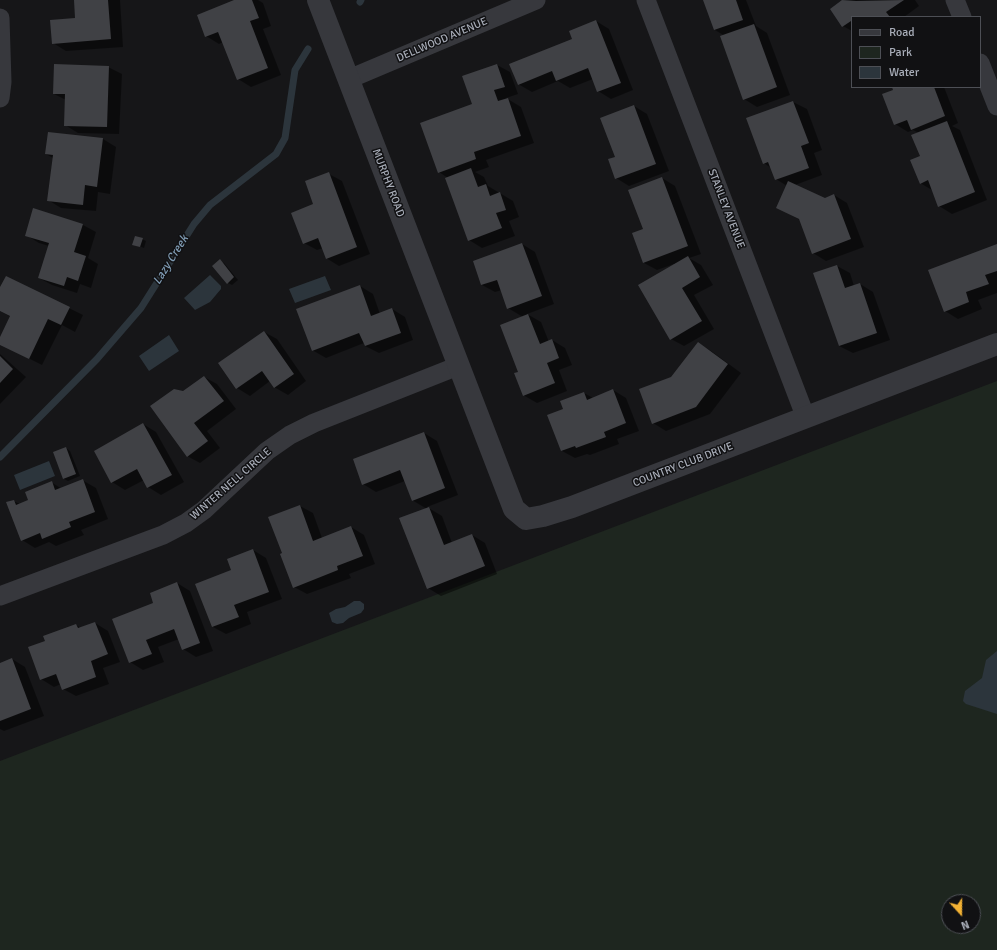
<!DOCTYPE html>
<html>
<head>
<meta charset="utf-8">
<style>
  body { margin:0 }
  #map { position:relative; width:997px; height:950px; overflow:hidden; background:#161618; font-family:Signika,sans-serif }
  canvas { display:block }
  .legend { position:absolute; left:851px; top:16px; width:130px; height:72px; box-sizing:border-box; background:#111113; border:1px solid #4d4f55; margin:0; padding:5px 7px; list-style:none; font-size:12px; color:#a8adb8 }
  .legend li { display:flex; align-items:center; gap:8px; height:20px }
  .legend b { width:20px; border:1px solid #4d4f55 }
  .north { position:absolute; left:941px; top:894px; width:40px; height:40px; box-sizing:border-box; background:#111113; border:1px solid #4d4f55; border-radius:50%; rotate:159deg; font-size:11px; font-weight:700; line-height:16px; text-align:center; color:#a8adb8 }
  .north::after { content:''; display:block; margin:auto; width:14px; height:18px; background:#f2b134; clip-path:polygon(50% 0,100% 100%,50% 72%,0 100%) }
</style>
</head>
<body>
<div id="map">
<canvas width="997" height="950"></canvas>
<ul class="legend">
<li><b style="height:5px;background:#37383d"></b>Road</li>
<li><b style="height:11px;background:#1e261f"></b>Park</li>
<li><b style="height:11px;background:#2c353c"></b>Water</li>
</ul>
<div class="north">N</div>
</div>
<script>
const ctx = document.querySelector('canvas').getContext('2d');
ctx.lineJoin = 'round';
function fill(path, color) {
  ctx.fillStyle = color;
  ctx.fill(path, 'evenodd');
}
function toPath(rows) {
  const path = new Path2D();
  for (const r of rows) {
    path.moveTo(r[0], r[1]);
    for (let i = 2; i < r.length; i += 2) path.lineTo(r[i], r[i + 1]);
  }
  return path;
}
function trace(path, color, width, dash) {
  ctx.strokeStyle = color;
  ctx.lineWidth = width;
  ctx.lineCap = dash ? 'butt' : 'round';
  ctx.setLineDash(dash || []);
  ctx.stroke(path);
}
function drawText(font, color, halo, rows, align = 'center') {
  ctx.font = font + ' Signika,sans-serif';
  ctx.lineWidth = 3;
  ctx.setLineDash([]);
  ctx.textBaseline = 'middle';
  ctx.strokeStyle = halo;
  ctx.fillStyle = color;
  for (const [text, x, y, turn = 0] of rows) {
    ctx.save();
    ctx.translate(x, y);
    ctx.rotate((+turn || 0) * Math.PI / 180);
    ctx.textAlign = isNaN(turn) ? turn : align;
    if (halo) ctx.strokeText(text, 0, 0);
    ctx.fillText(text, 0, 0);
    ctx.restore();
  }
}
fill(toPath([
  [997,381,997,950,0,950,0,761],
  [949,902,973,902,973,926,949,926]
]), '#1e261f');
fill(toPath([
  [210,275,221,286,221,289,210,302,195,310,184,298],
  [325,276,331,290,295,303,289,289],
  [169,335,179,351,149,371,139,356],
  [49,461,55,476,20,490,14,475],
  [354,601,360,601,364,604,364,609,361,613,349,618,343,623,337,624,332,622,329,613,336,609,345,607],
  [997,651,997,714,966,704,963,701,965,691,982,678,986,660]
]), '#2c353c');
fill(toPath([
  [75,0,120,0,123,47,66,51,53,43,77,19],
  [237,0,258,0,263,3,271,26,263,29,281,75,251,87,238,79,223,42,219,44,206,36],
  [704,0,746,0,756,26,767,33,790,95,757,107,744,99,725,36,715,30],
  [844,0,915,0,919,6,904,17,852,17,852,31,843,26,831,9],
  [596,21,609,29,633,90,611,99,598,91,593,79,570,88,558,81,532,92,518,84],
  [497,65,510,72,518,94,506,98,521,107,534,143,486,160,489,167,475,172,484,177,488,186,513,201,519,217,509,221,515,236,482,248,469,240,448,178,439,172,474,105],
  [108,67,122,74,119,134,78,133,65,125,66,100,54,94],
  [893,87,944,87,958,123,952,126,960,130,987,200,952,214,939,206,932,190,920,183,921,157,919,133,913,130,908,132,895,124],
  [793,102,807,109,822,150,814,153,822,175,795,185,825,199,834,195,847,203,864,247,826,261,813,253,800,220,777,207,787,186,776,179,771,168,764,163,747,119],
  [634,106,647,114,669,171,629,186,616,178],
  [49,133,103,139,116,147,110,194,98,192,96,211,61,208,48,200,53,158,46,154],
  [329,174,342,181,370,254,339,266,326,258,323,248,317,250,304,243,315,204],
  [662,178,675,186,701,254,689,258,701,265,713,285,694,295,714,329,684,346,671,339,675,265,674,264,657,270,644,263,633,233,644,230],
  [34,210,83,225,96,232,88,258,98,264,91,288,80,284,77,293,52,285,39,278,49,246,39,243,26,235],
  [142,239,146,241,144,248,134,244],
  [522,244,535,252,554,304,527,314,541,322,549,342,552,340,565,348,572,365,559,370,567,391,537,403,523,395,520,372,523,317,508,308,502,290,495,292,482,285],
  [997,245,997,293,978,300,982,309,958,319,945,311],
  [220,261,224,263,238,280,232,285,228,283],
  [837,266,850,273,854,286,860,284,873,292,890,340,853,353,839,346],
  [6,277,83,315,75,332,62,325,42,365,0,344,0,340,11,317,0,311,0,290],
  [360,286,373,294,380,314,392,309,405,317,413,340,379,353,365,346,364,343,326,358,312,350],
  [264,332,277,339,306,381,288,395,274,387,270,381,250,396,237,388],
  [698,343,711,351,741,373,710,414,666,431,653,423,672,378],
  [0,354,26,377,0,404],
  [204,377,217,384,236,409,207,431,220,448,200,463,187,456,183,393],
  [613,390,626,398,639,431,617,439,619,444,590,455,587,454,575,458,562,451,564,410,584,393,593,398],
  [143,424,156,432,184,482,161,495,148,487,144,480,125,490,112,482],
  [424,433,437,441,458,495,427,507,442,516,452,543,472,535,485,543,497,574,441,596,428,588,427,509,412,500,405,481,376,492,363,484],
  [66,448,70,451,80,476,68,481,64,479,54,453],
  [82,480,96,488,108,519,81,530,84,535,56,546,49,542,35,548,22,540,13,501,20,504,30,500,51,482,62,489],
  [300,506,313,513,322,538,351,527,364,535,375,564,349,574,351,578,307,594,294,587,283,554],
  [253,550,266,558,282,599,247,612,251,624,226,634,213,627,233,571],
  [177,583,190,591,213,651,196,657,183,649,179,639,158,647,164,662,143,670,130,662,155,603],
  [95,623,108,631,120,662,103,668,109,684,76,696,63,689,61,684,54,687,41,679,46,641,76,625,81,628],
  [12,659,25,667,44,716,4,731,0,729,0,664]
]), '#0007');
trace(toPath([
  [360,2,361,0],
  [0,457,97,359,141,308,194,224,210,205,276,154,285,138,295,70,308,49]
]), '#2c353c', 7);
fill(toPath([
  [74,0,108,0,111,39,52,44,50,20,75,18],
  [234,0,252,0,259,18,250,21,268,68,237,80,218,32,205,37,197,15],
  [703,0,736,0,743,20,714,30],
  [842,0,856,1,904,0,886,12,890,17,852,17,852,23,851,21,842,27,830,9],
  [596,20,621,83,597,92,588,68,556,81,552,71,518,85,509,64,572,39,569,31],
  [754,24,777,87,743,100,720,36],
  [54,64,109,66,107,127,64,126,65,94,53,94],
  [497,64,505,87,494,90,498,101,508,98,521,136,474,152,476,159,438,173,420,123,472,104,462,76],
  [892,87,934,87,945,116,911,130,907,120,894,125,882,94,893,90],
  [793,101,809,143,801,146,809,168,775,180,768,162,763,164,746,118],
  [634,105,656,164,615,179,608,159,615,157,600,118],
  [947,121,975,192,938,207,928,180,920,184,910,160,920,156,911,135],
  [48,132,103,138,97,187,85,185,83,205,47,201,53,155,45,154],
  [471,168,478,187,486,184,490,196,500,192,506,210,496,213,502,228,468,241,445,178],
  [329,172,357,247,326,259,318,238,303,244,291,213,313,204,305,181],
  [662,177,688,246,643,263,632,233,643,229,628,190],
  [788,181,825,198,834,194,851,239,812,254,799,219,776,208],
  [33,208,83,224,74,252,86,256,78,281,67,277,64,286,38,278,49,243,25,236],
  [135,236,143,238,140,247,132,245],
  [522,243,542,296,507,309,497,280,481,285,473,261],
  [997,244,997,271,985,275,989,284,966,292,969,302,944,312,928,270],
  [688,256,700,277,682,288,702,321,670,340,638,285],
  [220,259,234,277,227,284,212,266],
  [837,265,845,288,860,283,877,333,839,346,813,273],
  [6,276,70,307,61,325,48,319,29,359,0,345,0,337,10,316,0,311,0,287],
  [360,285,371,316,392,308,401,333,365,346,359,333,312,351,296,309],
  [528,314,540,344,552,339,559,358,547,363,555,383,523,396,514,373,518,372,500,325],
  [264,331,294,374,274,388,262,371,236,389,218,363],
  [698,342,728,364,696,407,652,424,639,389,671,377],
  [0,356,13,369,0,383],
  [204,376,224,401,194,423,208,441,187,457,150,406,174,389,183,391],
  [613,389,626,423,604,432,606,437,576,448,575,446,561,451,547,415,563,409,560,401,584,392,587,400],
  [143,423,172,475,147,488,137,469,111,483,94,451],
  [424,432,445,488,412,501,400,470,362,485,353,459],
  [66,447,76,474,63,479,53,452],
  [83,479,95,512,69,522,71,527,42,539,40,533,21,541,6,502,14,500,16,505,28,500,25,492,52,481,55,490],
  [300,505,313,541,351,526,363,556,337,566,338,570,293,588,280,554,282,553,268,517],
  [429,507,444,545,472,534,485,566,427,589,399,518],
  [253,549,269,592,234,605,239,617,212,627,195,584,231,570,227,559],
  [177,582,200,643,182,650,174,629,146,640,152,654,129,663,112,619,153,603,150,593],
  [95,622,108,654,91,661,96,677,62,690,56,674,40,680,28,647,45,641,43,636,76,624,78,628],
  [12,658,31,709,0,721,0,663]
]), '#404145');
trace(toPath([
  [646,0,806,418],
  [955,0,962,17],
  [0,18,2,82,0,98],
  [980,63,997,106],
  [349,79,536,0],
  [0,596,163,535,186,523,204,510,267,451,290,435,314,423,458,366]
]), '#37383d', 19);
trace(toPath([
  [318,0,514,509,526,519,543,516,572,507,997,344]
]), '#37383d', 22);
drawText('11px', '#a8adb8', '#111113', [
  ["DELLWOOD AVENUE",442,40,-23],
  ["MURPHY ROAD",388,183,69],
  ["STANLEY AVENUE",726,209,69],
  ["COUNTRY CLUB DRIVE",683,465,-21],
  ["WINTER NELL CIRCLE",231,484,-41]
]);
drawText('italic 12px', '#7f9bb3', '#111113', [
  ["Lazy Creek",171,260,-58]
]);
</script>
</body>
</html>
